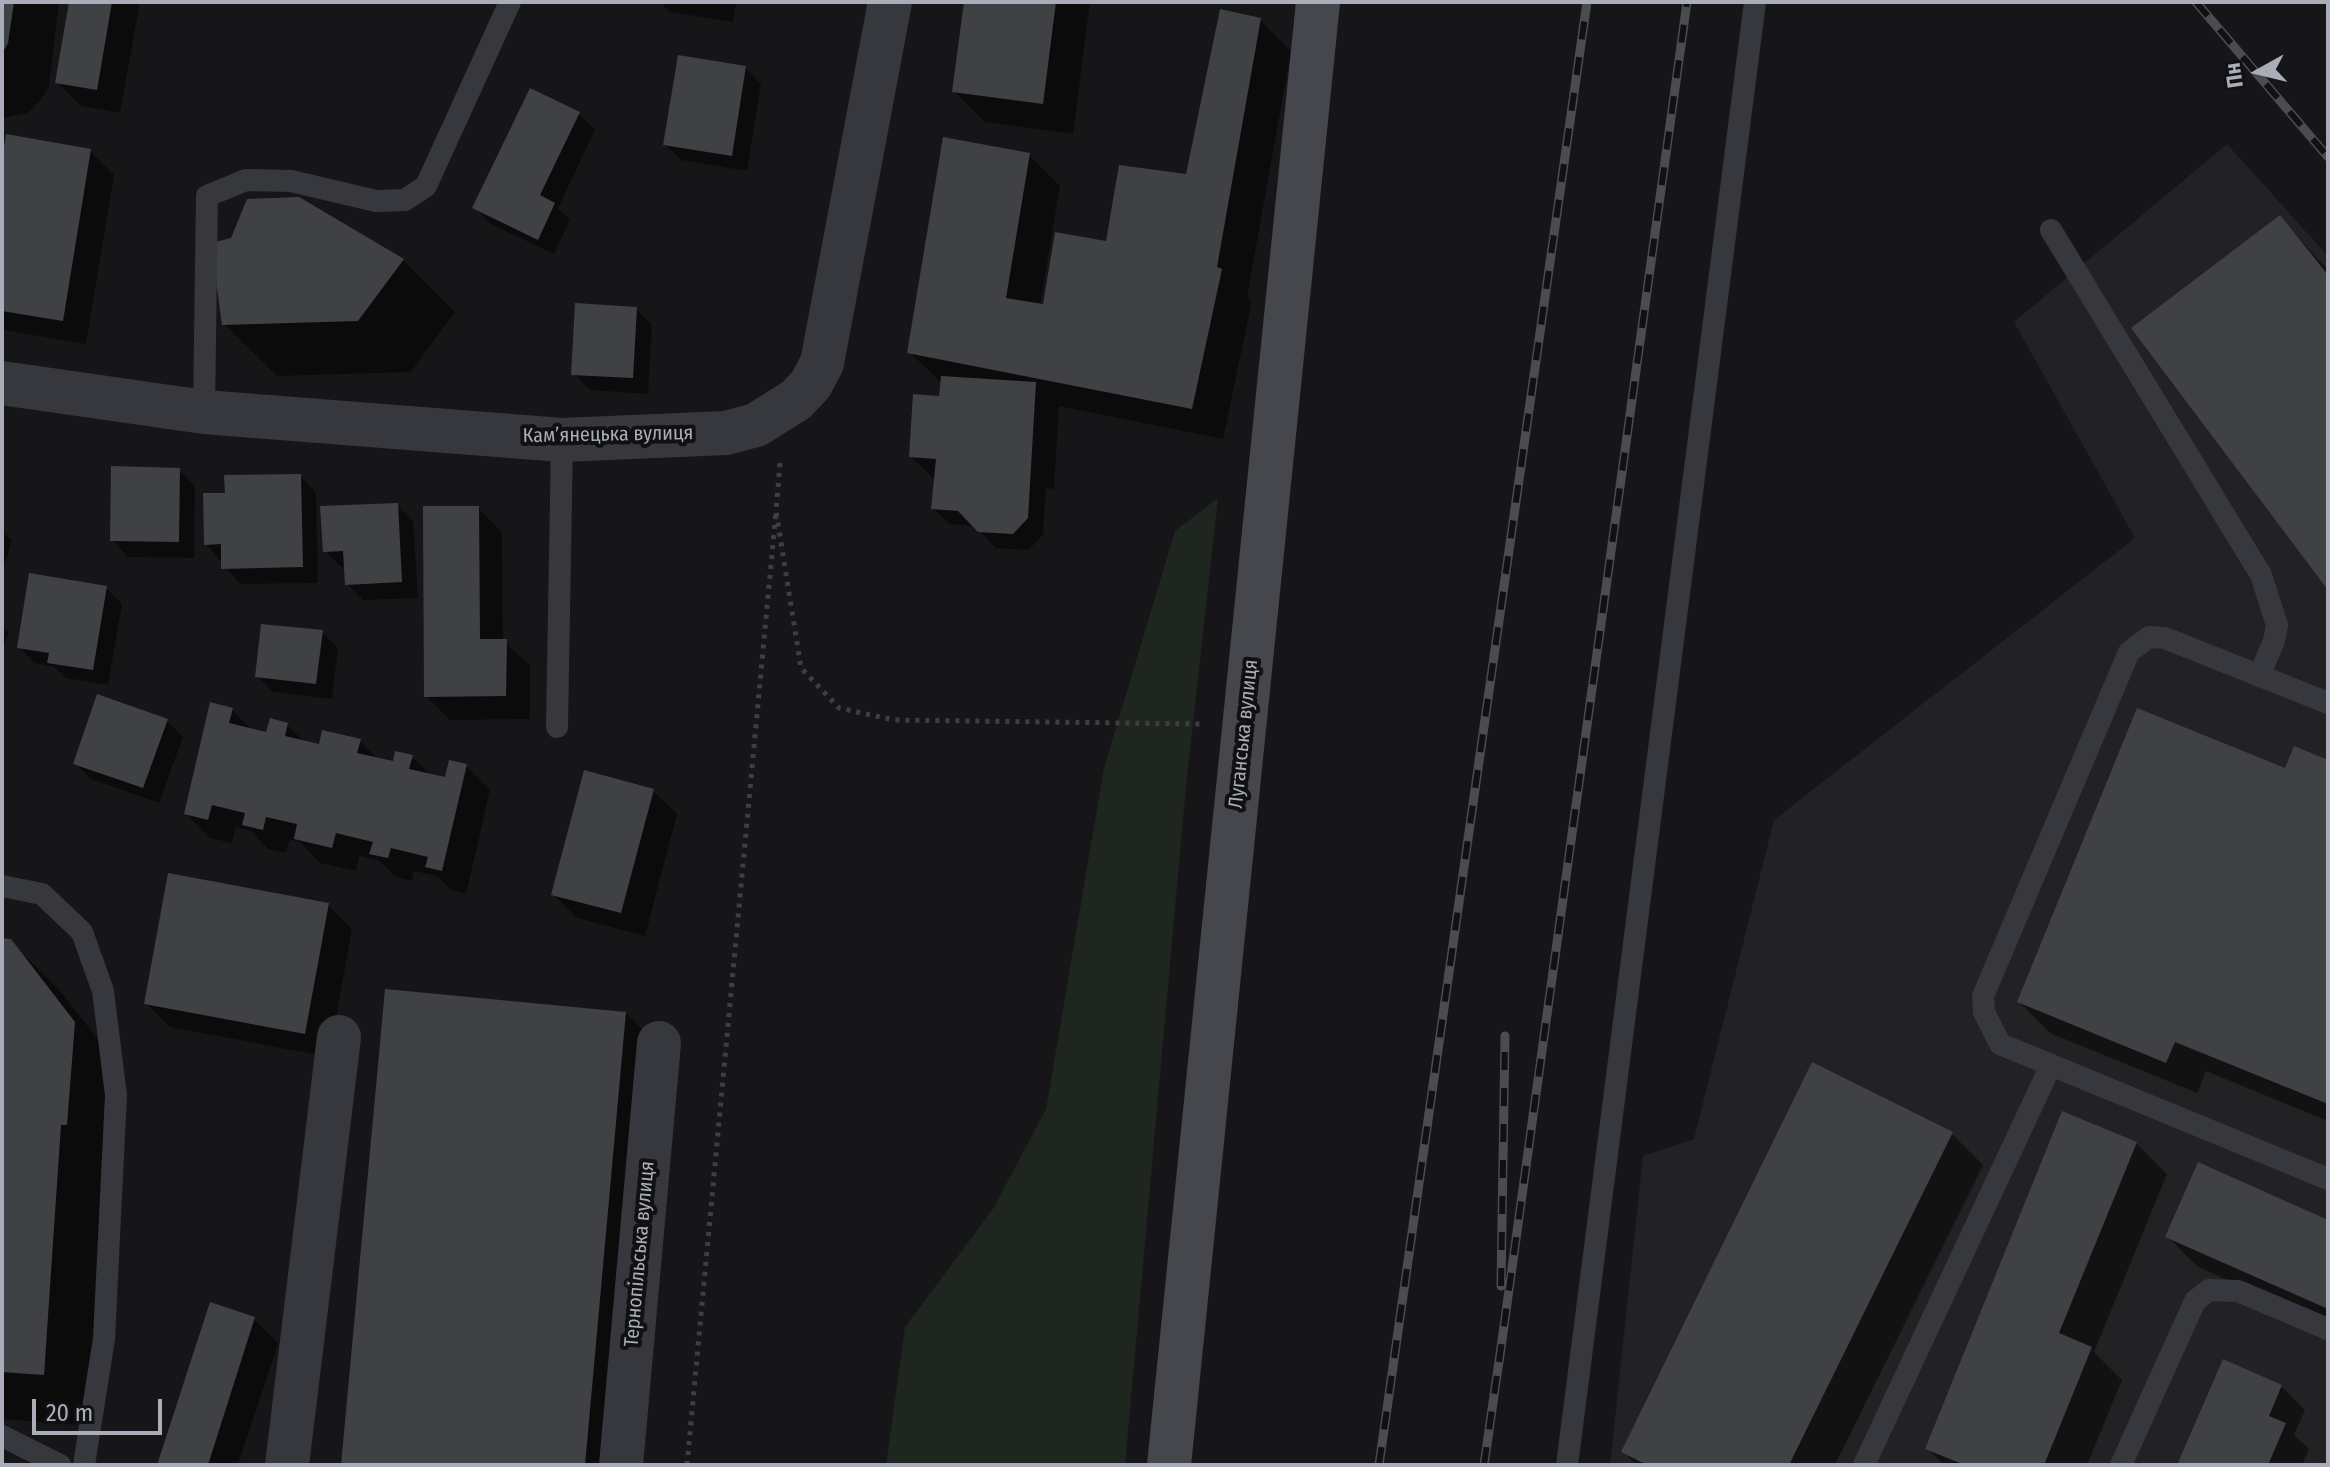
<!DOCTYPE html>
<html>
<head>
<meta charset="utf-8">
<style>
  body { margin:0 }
  #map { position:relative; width:2330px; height:1467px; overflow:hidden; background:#161618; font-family:"Fira Sans Condensed",sans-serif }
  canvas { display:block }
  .frame { position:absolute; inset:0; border:4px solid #a8adb8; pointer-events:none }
  .north { position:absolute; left:2218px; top:32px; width:80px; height:80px; -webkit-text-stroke:6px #111113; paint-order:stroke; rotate:262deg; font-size:22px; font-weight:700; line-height:32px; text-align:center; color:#a8adb8 }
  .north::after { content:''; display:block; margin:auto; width:28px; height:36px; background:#a8adb8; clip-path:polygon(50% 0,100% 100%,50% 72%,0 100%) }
  .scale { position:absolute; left:32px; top:1399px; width:130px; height:36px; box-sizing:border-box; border:4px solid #a8adb8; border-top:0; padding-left:10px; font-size:24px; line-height:28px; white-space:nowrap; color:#a8adb8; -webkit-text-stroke:6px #111113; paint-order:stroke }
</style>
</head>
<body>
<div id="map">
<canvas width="2330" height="1467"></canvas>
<div class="frame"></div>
<div class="north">Пн</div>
<div class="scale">20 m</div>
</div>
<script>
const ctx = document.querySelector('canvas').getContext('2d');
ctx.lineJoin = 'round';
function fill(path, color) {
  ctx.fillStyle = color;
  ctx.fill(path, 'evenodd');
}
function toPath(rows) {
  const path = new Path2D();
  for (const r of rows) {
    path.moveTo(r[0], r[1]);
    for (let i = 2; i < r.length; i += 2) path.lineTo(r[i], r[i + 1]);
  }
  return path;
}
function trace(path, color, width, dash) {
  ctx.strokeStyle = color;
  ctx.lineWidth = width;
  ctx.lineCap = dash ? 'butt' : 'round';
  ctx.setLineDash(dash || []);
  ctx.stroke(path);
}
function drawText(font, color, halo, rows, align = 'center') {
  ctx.font = font + ' "Fira Sans Condensed",sans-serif';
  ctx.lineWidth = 8;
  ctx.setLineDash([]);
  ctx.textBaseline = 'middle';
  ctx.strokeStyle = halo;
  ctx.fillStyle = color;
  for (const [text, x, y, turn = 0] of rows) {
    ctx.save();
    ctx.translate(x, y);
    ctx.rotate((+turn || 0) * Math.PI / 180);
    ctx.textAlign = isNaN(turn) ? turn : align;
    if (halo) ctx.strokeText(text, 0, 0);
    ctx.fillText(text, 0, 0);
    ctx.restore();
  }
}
fill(toPath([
  [2227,144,2328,256,2328,1465,1610,1465,1643,1156,1694,1139,1774,820,2135,538,2014,322]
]), '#222225');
fill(toPath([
  [1218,498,1186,786,1125,1465,886,1465,905,1327,993,1209,1046,1109,1104,768,1175,531]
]), '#1e261f');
fill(toPath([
  [2,2,59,2,49,86,40,101,27,113,2,118],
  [71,2,140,2,120,113,81,106,57,82],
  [660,2,736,2,733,22,670,12],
  [966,2,1090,2,1073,134,985,122,954,91],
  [1260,20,1291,51,1247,297,1252,301,1223,439,1059,406,1054,489,1046,488,1043,534,1029,550,996,548,975,526,949,524,933,508,936,481,911,457,941,398,942,383,909,352,1029,155,1060,186,1040,306,1045,306,1108,243,1187,177],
  [745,68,761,84,747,171,681,160,665,144],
  [579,114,595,130,558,208,570,220,554,254,491,224,475,208],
  [90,151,114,175,86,344,3,330,2,171],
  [2280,218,2328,270,2328,587],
  [232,240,403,260,455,312,411,372,277,376,224,324],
  [636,309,652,325,648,394,590,390,574,374],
  [179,470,195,486,194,558,128,557,112,540],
  [300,476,316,492,318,583,240,584,206,544,227,495],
  [397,505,413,521,418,598,363,600,347,584,346,567,341,567,325,551],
  [478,508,502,532,503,641,530,665,530,719,450,720,426,696],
  [2,531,12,540,2,574],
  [106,588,122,604,108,685,66,678,54,667,35,663,19,647],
  [2,626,9,632,2,652],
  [322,632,338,648,332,699,273,692,257,676],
  [232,710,253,731,268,734,287,725,305,742,320,746,360,741,379,760,395,764,412,757,432,776,446,780,466,766,490,790,466,894,451,890,437,876,414,871,412,881,396,877,378,860,359,856,356,871,320,863,300,842,290,840,286,853,268,849,251,831,236,827,232,843,210,838,186,814],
  [167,721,183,737,159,803,91,779,75,763],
  [2328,763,2328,1121,2206,1071,2197,1093,2050,1033,2019,1002,2286,771],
  [653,791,677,814,645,936,577,918,553,894],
  [328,905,352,929,329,1057,170,1027,146,1003],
  [2,940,10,941,63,994,126,1076,96,1426,2,1419],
  [626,1013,657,1044,618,1465,343,1465],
  [1952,1134,1983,1165,1835,1465,1636,1465,1623,1451],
  [2136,1143,2167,1174,2094,1352,2122,1380,2087,1465,1944,1465,1927,1448],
  [2328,1222,2328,1325,2198,1267,2167,1236],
  [211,1305,254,1319,278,1343,238,1465,159,1465],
  [2281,1386,2305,1410,2294,1435,2309,1449,2302,1465,2179,1465]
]), '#0007');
fill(toPath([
  [2,2,14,2,8,43,2,54],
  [69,2,112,2,97,90,55,83],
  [964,2,1056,2,1043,104,952,92],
  [1220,9,1261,18,1217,267,1222,269,1192,409,907,353,943,137,1030,153,1006,298,1043,304,1055,232,1106,241,1119,165,1186,174],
  [678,55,746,66,732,156,663,145],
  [530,88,580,112,540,195,555,203,538,240,472,208],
  [6,134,91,149,63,321,2,311,2,159],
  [299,197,404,259,358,321,222,325,211,243,231,238,247,199],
  [2280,215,2328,275,2328,590,2131,328],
  [575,303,637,307,633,378,571,375],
  [941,376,1036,382,1028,518,1013,534,978,532,958,511,931,509,936,459,909,457,913,394,939,396],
  [111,466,180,468,179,542,110,541],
  [301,474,303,567,221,569,221,544,204,545,203,493,225,493,224,475],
  [398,503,402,582,345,585,343,551,323,552,320,506],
  [423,506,479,506,480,639,507,639,506,696,424,697],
  [29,573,107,586,93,670,47,663,49,653,17,648],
  [261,624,323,630,316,684,255,677],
  [97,694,168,719,143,788,73,764],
  [210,702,233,708,229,723,266,732,270,718,288,723,285,736,319,744,322,730,361,739,357,753,393,761,395,751,413,755,409,769,445,777,449,760,467,764,442,871,425,867,428,857,391,848,388,858,369,854,373,842,336,833,332,848,294,839,297,824,266,817,263,830,242,825,245,813,212,805,208,820,184,814],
  [2137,708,2285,768,2294,746,2328,760,2328,1104,2175,1042,2166,1063,2017,1002],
  [584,770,654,789,621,913,551,895],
  [168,873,329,903,305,1034,144,1004],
  [2,938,11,939,75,1022,67,1125,61,1125,44,1375,2,1372],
  [385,989,626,1012,585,1465,341,1465],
  [1812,1062,1953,1132,1789,1465,1647,1465,1621,1452],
  [2062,1111,2137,1142,2059,1333,2092,1347,2044,1465,1965,1465,1925,1449],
  [2198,1162,2328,1220,2328,1309,2165,1237],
  [210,1302,255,1317,208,1465,157,1465],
  [2223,1359,2282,1385,2269,1416,2286,1423,2268,1465,2177,1465]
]), '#404145');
trace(toPath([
  [780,463,776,511,801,668,839,708,894,720,1202,724],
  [687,1465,776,511]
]), '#3d3f44', 5, [4, 6]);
trace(toPath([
  [2051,230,2261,575,2277,625,2274,641,2259,676],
  [204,412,207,196,246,180,291,181,376,201,405,200,426,186,510,2],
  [2328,703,2165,638,2149,637,2129,652,1983,996,1984,1012,2000,1044,2328,1179],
  [557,727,562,440],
  [2,886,42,894,82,932,103,991,116,1095,104,1339,84,1465],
  [2,1436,60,1465],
  [1567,1465,1755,2],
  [1864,1465,2051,1065],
  [2121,1465,2195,1301,2209,1290,2238,1291,2328,1329]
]), '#37383d', 22);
trace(toPath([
  [2,383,204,412,562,440,726,433,756,425,796,400,811,384,822,363,890,2],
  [287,1465,339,1037],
  [621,1465,659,1043]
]), '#37383d', 44);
trace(toPath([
  [1169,1465,1318,2]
]), '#45474d', 44);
const rail = toPath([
  [2196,2,2328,157],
  [1501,1286,1505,1036],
  [1499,1362,1687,2],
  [1379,1465,1587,2],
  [1484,1465,1500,1354]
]);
trace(rail, '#4a4c52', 9);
trace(rail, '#111113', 6, [18]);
drawText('20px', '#a8adb8', '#111113', [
  ["Камʼянецька вулиця",608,435,-1],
  ["Луганська вулиця",1244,734,-84],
  ["Тернопільська вулиця",640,1254,-85]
]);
</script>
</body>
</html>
